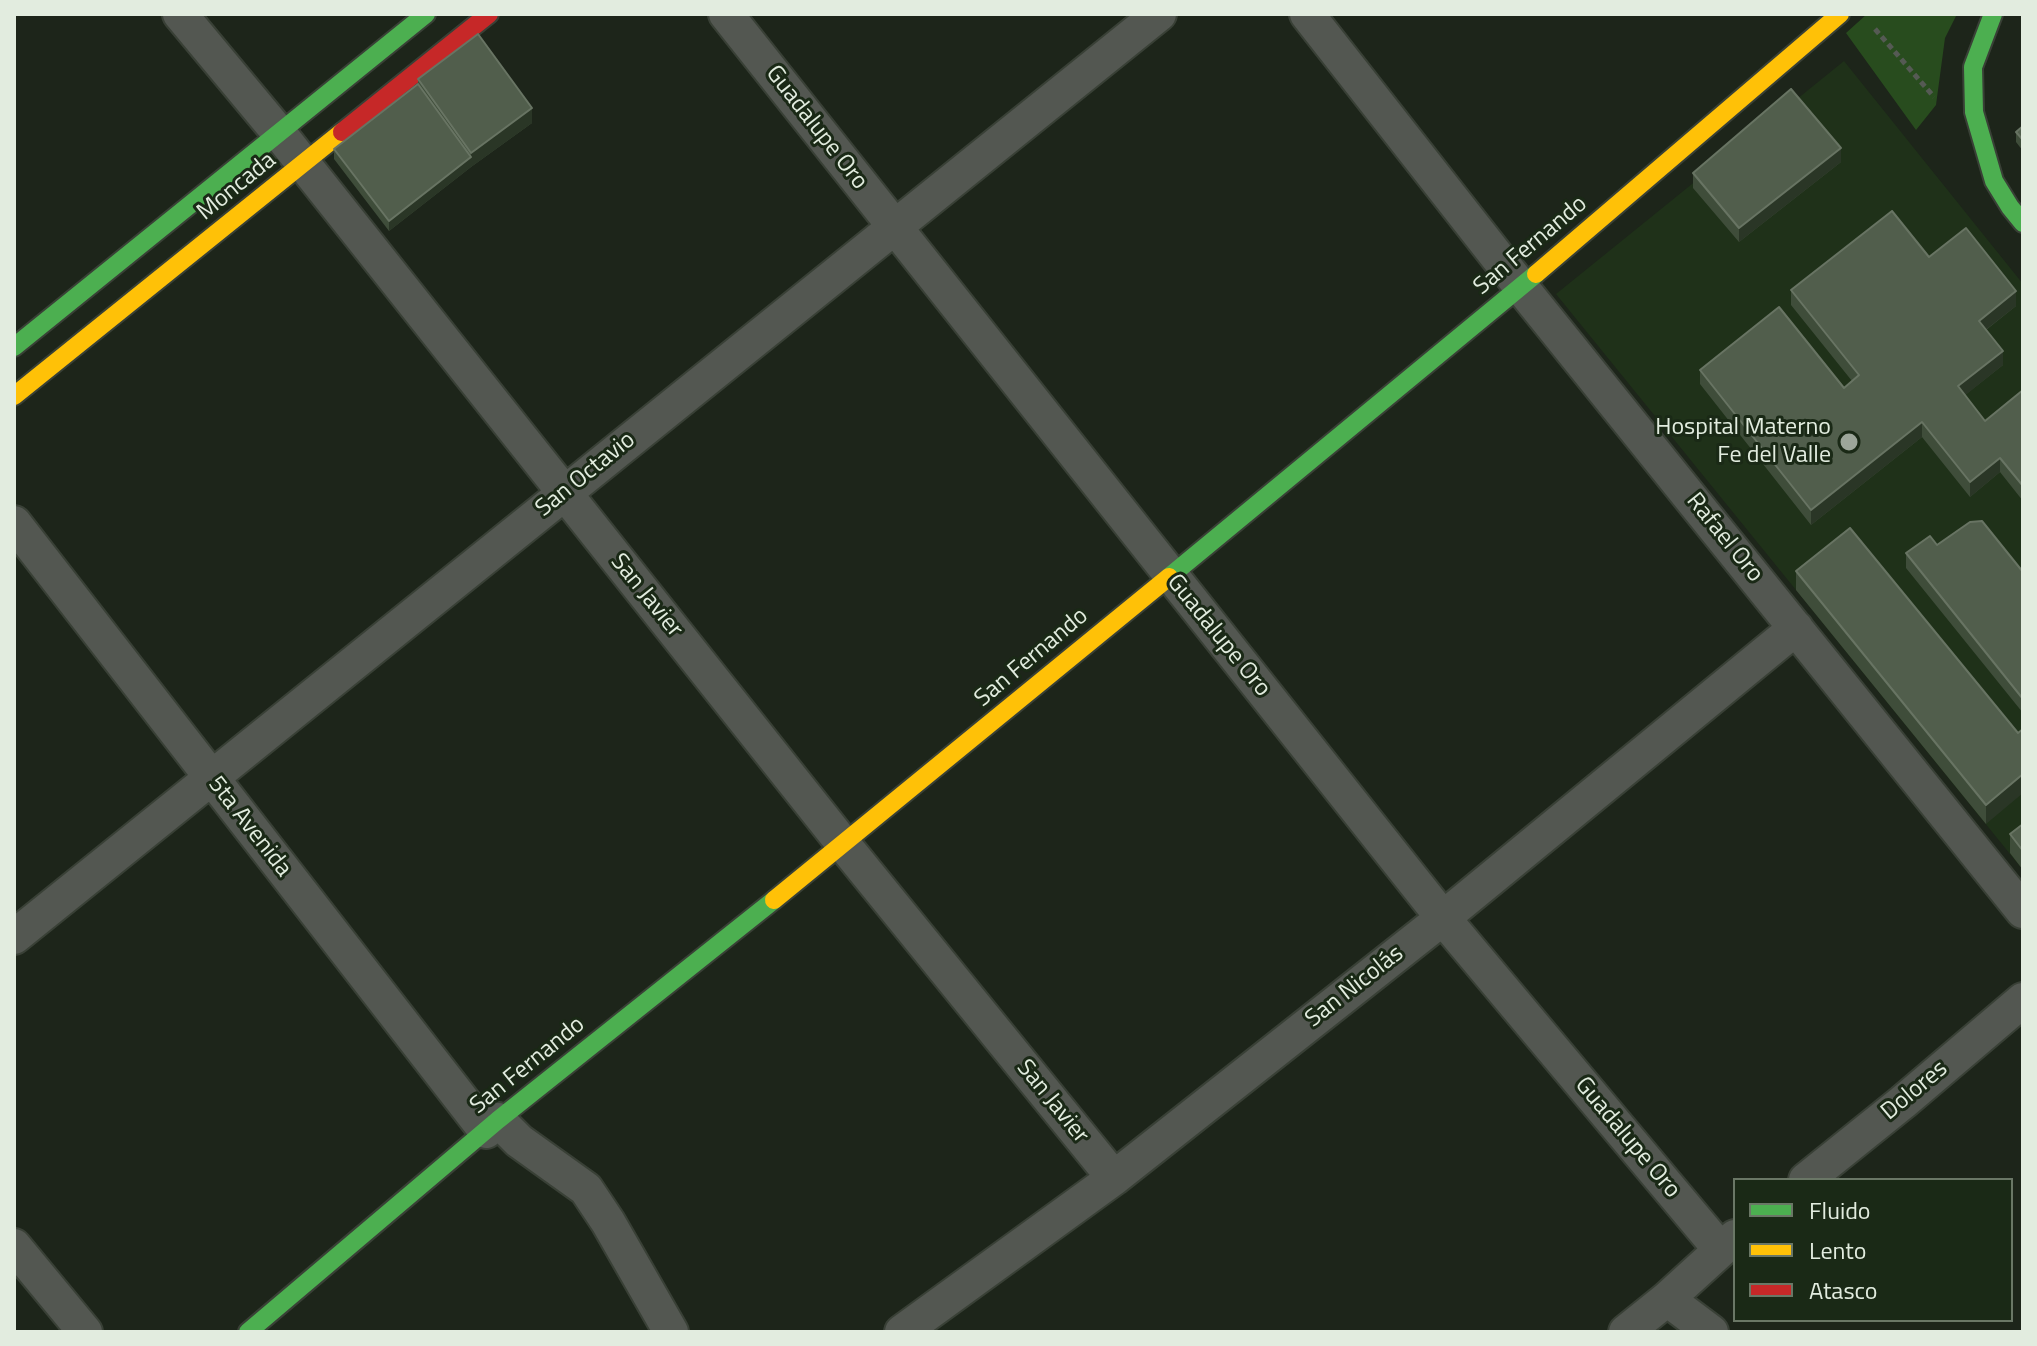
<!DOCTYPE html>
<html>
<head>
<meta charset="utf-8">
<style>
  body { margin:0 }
  #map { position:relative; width:2037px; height:1346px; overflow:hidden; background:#1d251a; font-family:"Titillium Web",sans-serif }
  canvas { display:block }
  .frame { position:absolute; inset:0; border:16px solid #e2ecdf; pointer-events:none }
  .legend { position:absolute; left:1733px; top:1178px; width:280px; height:144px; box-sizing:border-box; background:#1a2916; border:2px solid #6a7766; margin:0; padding:10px 14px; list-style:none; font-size:24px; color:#e2ecdf }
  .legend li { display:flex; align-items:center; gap:16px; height:40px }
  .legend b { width:40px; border:2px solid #6a7766 }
</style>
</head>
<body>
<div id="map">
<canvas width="2037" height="1346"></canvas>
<div class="frame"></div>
<ul class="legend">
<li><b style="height:10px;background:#4caf50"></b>Fluido</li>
<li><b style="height:10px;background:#ffc107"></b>Lento</li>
<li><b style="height:10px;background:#c62828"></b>Atasco</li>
</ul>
</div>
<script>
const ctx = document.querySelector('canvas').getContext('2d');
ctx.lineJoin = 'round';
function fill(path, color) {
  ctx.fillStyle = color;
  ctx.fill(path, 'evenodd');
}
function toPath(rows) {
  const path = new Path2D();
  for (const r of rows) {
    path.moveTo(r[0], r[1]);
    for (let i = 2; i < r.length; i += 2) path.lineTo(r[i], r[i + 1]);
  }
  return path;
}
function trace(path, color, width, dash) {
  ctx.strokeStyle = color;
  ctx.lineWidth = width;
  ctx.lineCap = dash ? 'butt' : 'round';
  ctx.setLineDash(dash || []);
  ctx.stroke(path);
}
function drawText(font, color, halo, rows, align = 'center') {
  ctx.font = font + ' "Titillium Web",sans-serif';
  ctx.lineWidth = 6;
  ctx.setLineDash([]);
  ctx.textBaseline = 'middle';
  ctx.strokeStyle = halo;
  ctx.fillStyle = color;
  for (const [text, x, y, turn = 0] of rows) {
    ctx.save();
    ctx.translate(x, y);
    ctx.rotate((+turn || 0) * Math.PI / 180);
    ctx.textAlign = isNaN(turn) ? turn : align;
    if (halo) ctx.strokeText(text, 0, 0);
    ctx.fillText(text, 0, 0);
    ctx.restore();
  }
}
fill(toPath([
  [1844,61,2023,284,2023,870,1556,294]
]), '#1f3119');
fill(toPath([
  [1867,14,1957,14,1945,38,1936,105,1916,130,1846,33]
]), '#284c1e');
const street = toPath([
  [180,14,279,133,844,845,1114,1178],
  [726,14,1443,918,1720,1249],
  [1307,14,1521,287,2023,911],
  [14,523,486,1131],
  [14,937,1159,14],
  [498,1120,519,1141,586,1189,608,1222,671,1332],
  [1806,1180,1903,1102,2023,1000],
  [14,1246,85,1332],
  [1667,1299,1711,1332],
  [902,1332,1114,1178,1443,918,1796,628],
  [1626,1332,1667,1299,1735,1237]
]);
const fast = toPath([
  [1993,14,1973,67,1974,112,1994,181,2010,207,2023,223],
  [14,347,426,14],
  [1169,577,1536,274],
  [248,1332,498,1120,774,900]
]);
const slow = toPath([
  [1536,274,1840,14],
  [14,396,342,132],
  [774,900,1169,577]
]);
const jam = toPath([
  [342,132,489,14]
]);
trace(street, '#394036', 38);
trace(fast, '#394036', 22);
trace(slow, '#394036', 22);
trace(jam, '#394036', 22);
trace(toPath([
  [1875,29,1934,97]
]), '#555a54', 5, [6, 4]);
trace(street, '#535751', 34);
trace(fast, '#4caf50', 18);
trace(slow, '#ffc107', 18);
trace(jam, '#c62828', 18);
fill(toPath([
  [418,79,532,123,471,167,389,231,334,159,334,149,418,84],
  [2023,126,2023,151,2016,142,2016,132],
  [1841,162,1739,242,1693,188,1693,173],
  [1929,257,2016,306,1986,330,2003,365,1965,395,1985,421,2023,390,2023,501,2000,472,1970,497,1922,437,1811,525,1700,384,1700,370,1844,388,1852,381,1791,305,1791,290],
  [1937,545,2023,572,2023,713,1906,568,1906,553],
  [1796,571,2018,733,1986,824,1796,590],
  [2023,824,2023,870,2010,853,2010,834]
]), '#3f4d3a');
fill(toPath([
  [532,108,532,123,471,167,471,153],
  [1841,148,1841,162,1739,242,1739,228],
  [471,157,471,167,389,231,389,221],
  [2016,291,2016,306,1979,335,1979,321],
  [2003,351,2003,365,1958,401,1958,386],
  [1922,422,1922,437,1811,525,1811,510],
  [2000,458,2000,472,1970,497,1970,482],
  [2023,774,2023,793,1986,824,1986,805]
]), '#2a3626');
const building = toPath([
  [478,34,532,108,471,153,418,79,478,34],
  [418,84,471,157,389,221,334,149,418,84],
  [1791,89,1841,148,1739,228,1693,173,1791,89],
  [2023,126,2023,140,2016,132,2023,126],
  [1892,211,1929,257,1966,228,2016,291,1979,321,2003,351,1958,386,1985,421,2023,390,2023,486,2000,458,1970,482,1922,422,1811,510,1700,370,1779,307,1844,388,1859,375,1791,290,1892,211],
  [1982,521,2023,572,2023,699,1906,553,1930,536,1937,545,1970,522,1982,521],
  [1850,528,2018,733,2023,729,2023,774,1986,805,1796,571,1850,528],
  [2023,824,2023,851,2010,834,2023,824]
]);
fill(building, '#515e4c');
trace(building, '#687463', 2);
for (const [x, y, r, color] of [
  [1849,442,10,"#9da69a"]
]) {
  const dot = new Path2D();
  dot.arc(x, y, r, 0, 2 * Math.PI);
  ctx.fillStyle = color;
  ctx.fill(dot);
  trace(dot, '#1a2916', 3);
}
drawText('24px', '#e2ecdf', '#1a2916', [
  ["Guadalupe Oro",816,128,52],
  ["Moncada",237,187,-39],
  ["San Fernando",1531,246,-40],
  ["San Octavio",586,475,-39],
  ["Rafael Oro",1724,538,51],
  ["San Javier",646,596,51],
  ["Guadalupe Oro",1218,636,51],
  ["San Fernando",1032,658,-40],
  ["5ta Avenida",249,827,52],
  ["San Nicolás",1355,987,-38],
  ["San Fernando",528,1066,-39],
  ["Dolores",1915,1091,-40],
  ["San Javier",1052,1102,51],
  ["Guadalupe Oro",1627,1138,50]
]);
drawText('24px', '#e2ecdf', '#1a2916', [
  ["Hospital Materno",1831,428],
  ["Fe del Valle",1831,456]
], 'right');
</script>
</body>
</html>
